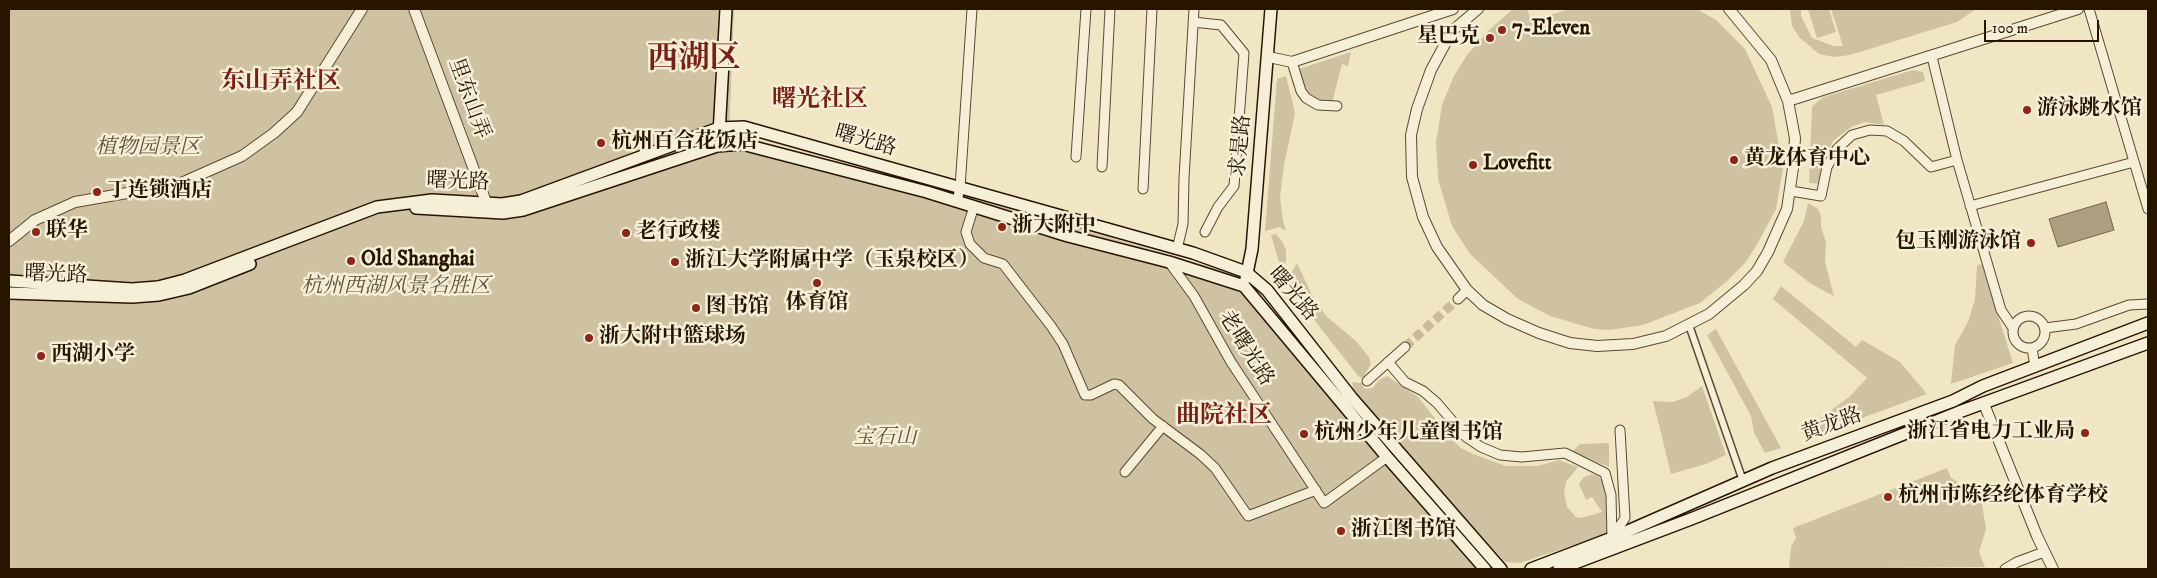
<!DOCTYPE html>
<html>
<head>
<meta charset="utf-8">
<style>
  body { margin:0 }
  #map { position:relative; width:2157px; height:578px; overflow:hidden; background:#f1e6c3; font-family:"IM FELL DW Pica",serif }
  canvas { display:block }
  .frame { position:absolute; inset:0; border:10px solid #271500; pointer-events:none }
  .scale { position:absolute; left:1984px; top:20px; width:115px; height:22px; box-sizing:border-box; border:2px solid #271500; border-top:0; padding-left:6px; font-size:15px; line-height:18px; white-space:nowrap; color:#271500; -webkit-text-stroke:4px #f6efd8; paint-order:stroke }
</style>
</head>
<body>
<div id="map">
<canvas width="2157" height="578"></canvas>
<div class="frame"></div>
<div class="scale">100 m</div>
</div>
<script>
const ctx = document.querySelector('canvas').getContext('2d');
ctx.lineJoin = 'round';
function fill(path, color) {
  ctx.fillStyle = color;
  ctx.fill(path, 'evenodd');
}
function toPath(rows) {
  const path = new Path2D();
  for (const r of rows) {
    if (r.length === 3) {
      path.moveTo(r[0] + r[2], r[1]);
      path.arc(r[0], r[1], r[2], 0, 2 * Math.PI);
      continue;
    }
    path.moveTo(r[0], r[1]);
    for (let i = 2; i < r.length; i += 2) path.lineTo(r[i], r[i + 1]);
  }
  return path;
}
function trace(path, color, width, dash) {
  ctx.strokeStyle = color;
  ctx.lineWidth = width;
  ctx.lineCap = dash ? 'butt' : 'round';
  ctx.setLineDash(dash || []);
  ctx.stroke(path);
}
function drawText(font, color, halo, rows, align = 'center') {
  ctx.font = font + ' "IM FELL DW Pica","Noto Serif SC",serif';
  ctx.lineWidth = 5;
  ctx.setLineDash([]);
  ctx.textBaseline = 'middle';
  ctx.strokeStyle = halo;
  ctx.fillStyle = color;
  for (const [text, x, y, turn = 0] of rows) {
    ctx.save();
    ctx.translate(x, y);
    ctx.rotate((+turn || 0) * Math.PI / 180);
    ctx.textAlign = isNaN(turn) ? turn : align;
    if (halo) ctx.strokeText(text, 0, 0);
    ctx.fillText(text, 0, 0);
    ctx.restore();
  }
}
fill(toPath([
  [9,9,734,9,729,137,739,137,757,140,963,196,1160,252,1234,274,1252,284,1355,410,1491,569,9,569],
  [1513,9,1527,9,1531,20,1571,9,1697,9,1716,20,1745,49,1772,107,1783,169,1776,209,1760,239,1746,262,1727,281,1700,303,1643,325,1610,330,1594,329,1550,316,1518,299,1470,254,1452,226,1438,179,1436,142,1442,105,1454,76,1467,55,1489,30],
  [1790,9,1801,9,1801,16,1812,38,1834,46,1843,46,1831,9,1956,9,1957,11,1960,9,1976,9,1957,22,1850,55,1834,57,1819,54,1799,37,1792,26],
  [1808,9,1829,9,1836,32,1817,38],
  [1351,52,1348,66,1342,64,1332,103,1312,97,1303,83,1299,69],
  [1913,70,1923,72,1925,81,1876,95,1884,125,1865,122,1851,127,1833,141,1825,158,1820,184,1809,183,1812,107,1816,103,1824,97],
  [1286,76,1295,113,1284,165,1280,197,1283,221,1286,231,1280,227,1265,231,1277,79],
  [1808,203,1818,209,1821,216,1821,227,1826,242,1825,262,1834,296,1811,284,1783,262,1804,221],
  [1276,234,1282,241,1286,250,1286,261,1281,269,1271,235],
  [1297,263,1313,297,1326,316,1355,340,1369,357,1371,364,1363,378,1359,377,1285,283],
  [1982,264,2013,363,1951,384,1955,345,1968,322,1975,299,1977,265],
  [1781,286,1856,347,1862,340,1900,362,1927,394,1805,439,1802,432,1849,397,1867,378,1773,299],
  [1716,329,1781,448,1765,453,1754,433,1751,416,1707,335],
  [1387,376,1418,397,1450,437,1461,448,1473,454,1506,466,1538,466,1559,460,1578,467,1566,482,1564,493,1567,507,1576,517,1581,518,1602,512,1592,497,1586,500,1579,484,1584,477,1592,474,1598,476,1602,480,1605,490,1610,533,1520,563,1505,562,1355,398,1352,382,1361,383,1365,389,1373,388,1379,380],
  [1702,386,1726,455,1706,464,1671,474,1653,401,1673,402,1687,397],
  [1609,443,1609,467,1572,452,1580,444],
  [1947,468,1951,478,1965,486,1982,504,1986,529,1979,552,1985,567,1789,569,1791,547,1796,538,1793,528]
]), '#cfc2a2');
const water = toPath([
  [2106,202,2114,230,2058,247,2049,219,2106,202]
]);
fill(water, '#ac9f81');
trace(water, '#77684d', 1);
trace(toPath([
  [1405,347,1458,299]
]), '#c9bc9c', 9, [9, 4.5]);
const pedestrian = toPath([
  [1689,325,1743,481]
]);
const minor = toPath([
  [2089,9,2148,209],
  [1193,22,1221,25,1244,53,1234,186,1218,207,1205,232],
  [1932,57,1957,160,2001,310,2013,328],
  [1292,62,1301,91,1306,98,1318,105,1337,106],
  [1076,157,1086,9],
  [1102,167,1110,9],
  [1143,189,1152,9],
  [1791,191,1821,196,1827,167,1837,149,1852,135,1870,130,1887,131,1904,141,1931,167,1957,160],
  [957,201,960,188,972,9],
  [974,206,966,232,970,244,984,258,1003,264,1051,326,1063,344,1085,395,1091,395,1114,384,1119,385,1153,419,1200,454,1215,468,1248,516,1316,490],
  [1970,206,2134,162],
  [1177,249,1183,224,1184,178,1194,9],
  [1169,262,1194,296,1231,362,1324,503,1387,457],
  [1458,299,1467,290],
  [2029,332,16],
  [2045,328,2076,324,2129,305,2148,304],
  [2032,348,2035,367],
  [1388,362,1405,382,1423,391,1437,403,1466,437,1481,447,1500,455,1522,457,1565,453,1605,473,1611,495,1612,538],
  [1367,381,1405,347],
  [1125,472,1163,426],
  [1613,536,1625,518,1620,430],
  [2005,569,2017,562,2044,552]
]);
const tertiary = toPath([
  [414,9,486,202],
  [1478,9,1452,31,1431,70,1417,109,1411,135,1412,177,1423,217,1437,247,1467,290,1483,305,1507,319,1539,333,1570,343,1597,346,1633,344,1666,336,1709,314,1744,285,1757,271,1768,252,1787,209,1793,168,1795,138,1788,101,1771,60,1729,9],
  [1269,57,1292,62,1453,9],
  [1788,101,2078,9],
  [9,241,35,220,75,202,179,184,242,156,274,133,297,112,362,9],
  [1984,404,2037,536,2053,569]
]);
const secondary = toPath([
  [719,134,726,9],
  [416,208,503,213,523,210,717,146,742,144,927,192,1068,236,1169,262,1244,286,1387,457,1485,569],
  [1246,278,1252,249,1271,9],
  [9,281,132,289,158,287,185,280,377,207,432,200,502,204,521,201,719,128,744,127,1193,253,1246,272,1267,290,1351,397,1501,569],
  [9,293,132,297,159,295,189,288,250,264],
  [1531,569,1612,538,1772,468,1953,401,1983,386,2148,323],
  [1559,569,1691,519,1959,412,2148,343]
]);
trace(pedestrian, '#5a4931', 9);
trace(minor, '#5a4931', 11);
trace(tertiary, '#5a4931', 12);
trace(secondary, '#271500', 14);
trace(pedestrian, '#f6efd8', 6);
trace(minor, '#f6efd8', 9);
trace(tertiary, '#f6efd8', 10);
trace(secondary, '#f6efd8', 11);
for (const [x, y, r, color] of [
  [1502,30,5,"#8f2418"],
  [1490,38,5,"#8f2418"],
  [2027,110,5,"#8f2418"],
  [601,143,5,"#8f2418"],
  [1734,160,5,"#8f2418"],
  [1473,165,5,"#8f2418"],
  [97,192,5,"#8f2418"],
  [1002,227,5,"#8f2418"],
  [36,232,5,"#8f2418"],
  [626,233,5,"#8f2418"],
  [2031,243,5,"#8f2418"],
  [351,261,5,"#8f2418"],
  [675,262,5,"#8f2418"],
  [817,283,5,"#8f2418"],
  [696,308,5,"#8f2418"],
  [589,338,5,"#8f2418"],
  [41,356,5,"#8f2418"],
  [2085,433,5,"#8f2418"],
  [1304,434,5,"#8f2418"],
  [1888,497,5,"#8f2418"],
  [1341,531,5,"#8f2418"]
]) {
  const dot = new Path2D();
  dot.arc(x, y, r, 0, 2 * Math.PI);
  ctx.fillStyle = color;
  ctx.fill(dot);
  trace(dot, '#f6efd8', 2);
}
drawText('bold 21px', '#271500', '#f6efd8', [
  ["7-Eleven",1512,30],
  ["星巴克",1480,38,"right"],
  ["游泳跳水馆",2037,110],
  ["杭州百合花饭店",611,143],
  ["黄龙体育中心",1744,160],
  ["Lovefitt",1483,165],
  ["丁连锁酒店",107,192],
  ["浙大附中",1012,227],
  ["联华",46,232],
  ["老行政楼",636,233],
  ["包玉刚游泳馆",2021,243,"right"],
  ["Old Shanghai",361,261],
  ["浙江大学附属中学（玉泉校区）",685,262],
  ["体育馆",817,304,"center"],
  ["图书馆",706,308],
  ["浙大附中篮球场",599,338],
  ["西湖小学",51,356],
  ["浙江省电力工业局",2075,433,"right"],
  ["杭州少年儿童图书馆",1314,434],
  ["杭州市陈经纶体育学校",1898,497],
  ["浙江图书馆",1351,531]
], 'left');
drawText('21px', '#271500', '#f6efd8', [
  ["里东山弄",468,99,70],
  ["曙光路",865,142,16],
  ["求是路",1242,146,-85],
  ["曙光路",458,183,2],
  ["曙光路",56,276,2],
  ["曙光路",1292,295,49],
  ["老曙光路",1245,349,58],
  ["黄龙路",1832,426,-20]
]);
drawText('italic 21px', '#625239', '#f6efd8', [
  ["植物园景区",148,149],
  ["杭州西湖风景名胜区",396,288],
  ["宝石山",885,439]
]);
drawText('bold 24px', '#7a1f14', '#f6efd8', [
  ["东山弄社区",281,83],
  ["曙光社区",820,101],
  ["曲院社区",1224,417]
]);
drawText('bold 31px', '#7a1f14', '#f6efd8', [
  ["西湖区",694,61]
]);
</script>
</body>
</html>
